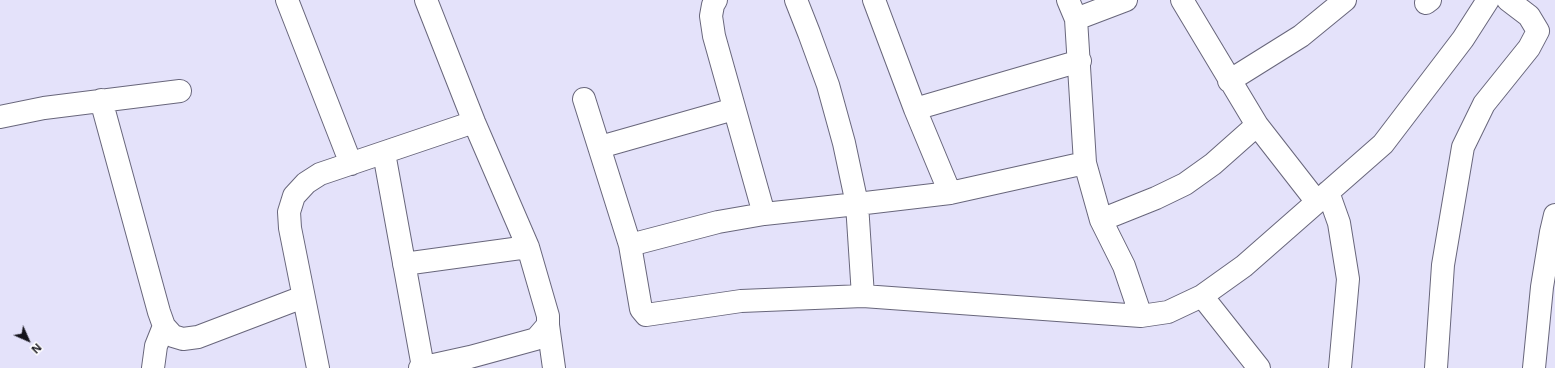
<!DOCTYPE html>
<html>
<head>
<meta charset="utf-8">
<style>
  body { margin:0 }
  #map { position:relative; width:1555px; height:368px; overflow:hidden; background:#e4e2fa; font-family:"Open Sans",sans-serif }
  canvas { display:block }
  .north { position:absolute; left:8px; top:320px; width:40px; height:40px; -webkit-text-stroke:3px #fff; paint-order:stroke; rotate:135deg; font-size:11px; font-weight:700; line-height:16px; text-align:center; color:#14131b }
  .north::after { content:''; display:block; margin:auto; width:14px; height:18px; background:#14131b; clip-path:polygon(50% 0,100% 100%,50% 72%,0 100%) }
</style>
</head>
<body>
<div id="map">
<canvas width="1555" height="368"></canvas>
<div class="north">N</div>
</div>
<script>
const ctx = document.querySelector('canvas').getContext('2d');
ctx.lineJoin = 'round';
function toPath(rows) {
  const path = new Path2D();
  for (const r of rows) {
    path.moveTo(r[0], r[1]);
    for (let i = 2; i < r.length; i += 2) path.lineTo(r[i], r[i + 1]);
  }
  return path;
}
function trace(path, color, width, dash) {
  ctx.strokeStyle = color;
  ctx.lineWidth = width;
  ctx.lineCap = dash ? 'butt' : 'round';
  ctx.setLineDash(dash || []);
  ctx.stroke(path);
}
const minor = toPath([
  [287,0,351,164],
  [716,0,713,5,711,16,714,36,764,214],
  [796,0,809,33,828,85,844,143,857,204,863,296],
  [874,0,915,109,950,193],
  [1068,0,1076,19,1085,163,1101,220,1124,266,1141,316],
  [1182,0,1257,125,1317,202],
  [1426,3,1430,0],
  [1076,19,1126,0],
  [1229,81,1301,36,1345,0],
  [584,99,630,245,641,309,646,315,741,301,863,296,1141,316,1168,312,1202,296,1244,266,1383,144,1463,39,1488,0],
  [101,100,159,312,164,326,173,336,183,339,198,337,303,297],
  [915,109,1080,61],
  [0,117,44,108,180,91],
  [600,147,734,109],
  [384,153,423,367],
  [1328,192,1339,223,1348,279,1340,368],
  [1101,220,1156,198,1185,184,1213,164,1257,125],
  [630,245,718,222,764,214,857,204,950,193,1085,163],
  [404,264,528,247],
  [1202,296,1259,368],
  [548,325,554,368],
  [153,368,156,346,164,326],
  [318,368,290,228,289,212,294,196,306,183,320,174,474,122],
  [420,368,470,357,536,339,548,325,548,316,528,247,474,122,426,0],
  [1436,368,1443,265,1463,147,1484,104,1529,48,1538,31,1529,16,1508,0],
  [1534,368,1542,287,1551,232,1555,215]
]);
trace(minor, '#68667b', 24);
trace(minor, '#fff', 22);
</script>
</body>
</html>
